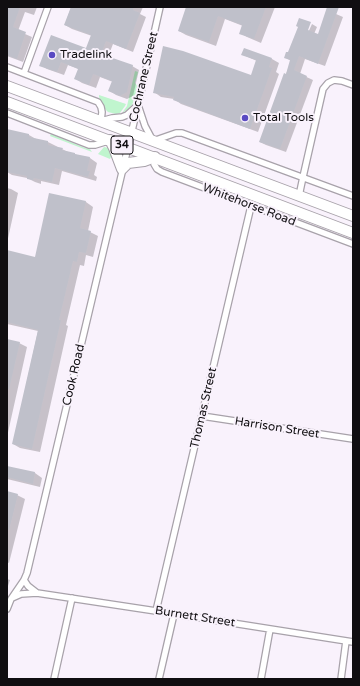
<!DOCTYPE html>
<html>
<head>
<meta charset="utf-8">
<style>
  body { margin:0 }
  #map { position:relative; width:360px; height:686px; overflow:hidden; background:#f9f2fc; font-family:"Varela Round",sans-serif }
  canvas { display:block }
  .frame { position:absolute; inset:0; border:8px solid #100e11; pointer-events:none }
</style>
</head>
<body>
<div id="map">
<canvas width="360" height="686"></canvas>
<div class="frame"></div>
</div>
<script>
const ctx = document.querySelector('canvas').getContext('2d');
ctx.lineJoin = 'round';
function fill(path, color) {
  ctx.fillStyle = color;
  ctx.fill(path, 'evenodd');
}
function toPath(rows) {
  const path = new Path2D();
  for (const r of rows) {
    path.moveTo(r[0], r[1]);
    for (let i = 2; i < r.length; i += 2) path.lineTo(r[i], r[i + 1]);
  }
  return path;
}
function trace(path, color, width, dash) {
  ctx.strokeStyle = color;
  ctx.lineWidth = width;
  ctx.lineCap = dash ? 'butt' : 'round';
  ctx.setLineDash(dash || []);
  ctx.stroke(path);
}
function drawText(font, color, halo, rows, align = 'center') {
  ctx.font = font + ' "Varela Round",sans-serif';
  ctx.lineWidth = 4;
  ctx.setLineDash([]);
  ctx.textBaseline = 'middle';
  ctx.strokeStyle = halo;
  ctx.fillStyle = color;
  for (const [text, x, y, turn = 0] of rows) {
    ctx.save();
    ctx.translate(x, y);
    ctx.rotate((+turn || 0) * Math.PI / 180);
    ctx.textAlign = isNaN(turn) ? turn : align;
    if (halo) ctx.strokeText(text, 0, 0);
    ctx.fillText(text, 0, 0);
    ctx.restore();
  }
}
fill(toPath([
  [135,71,138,72,135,83,139,88,132,105,127,110,122,113,127,106],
  [99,95,126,104,125,106,120,113,116,114,108,112,104,108,99,97],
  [51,134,85,148,90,149,92,152,50,136],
  [104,147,109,148,113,153,110,159,98,154]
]), '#c0f5ce');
fill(toPath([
  [7,7,37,7,34,15,25,12,18,31,32,37,23,62,7,56],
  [71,7,143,7,140,14,146,17,133,52,113,44,108,57,132,66,139,70,133,96,127,99,116,95,110,91,113,82,100,77,96,88,82,83,76,79,79,69,68,65,64,75,47,69,40,65,87,49,92,36,72,29,65,25],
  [194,7,275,7,261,43,247,37,240,33,243,26,225,19,216,46,186,35,179,31],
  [336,14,343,17,325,66,305,59,300,74,313,80,286,152,266,145,260,142,291,61,285,57,306,35,307,35,312,24,317,27,314,34,318,35],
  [242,54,272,59,279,63,276,72,279,74,258,132,181,104,174,99,161,97,154,92,252,76,257,61,250,58],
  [7,130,29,135,36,139,48,142,68,152,75,154,79,156,90,158,97,163,94,175,97,177,96,181,62,171,59,185,41,181,41,184,35,182,27,178,12,175,7,172],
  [7,188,11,189,18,193,7,243],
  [50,194,86,202,93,207,88,231,98,236,93,257,86,255,84,266,80,265,66,325,68,326,40,452,20,448,13,444,38,331,7,324,7,251,36,258],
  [7,340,19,343,27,347,7,437],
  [7,467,35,473,42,478,40,487,7,479],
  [7,492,17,495,25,499,9,563,7,562],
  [7,579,10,580,8,586,7,586]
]), '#0003');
fill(toPath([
  [7,7,20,7,13,27,26,32,17,59,7,55],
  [71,7,134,7,133,10,140,13,126,49,106,41,101,54,133,65,127,92,120,96,108,91,112,81,93,74,89,85,74,79,78,69,61,62,57,72,39,66,51,35,86,48,91,35,64,25],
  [186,7,266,7,254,39,239,34,242,25,218,16,209,42,178,31],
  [327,7,339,7,318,64,299,56,294,70,307,76,280,149,259,142,284,73,286,74,290,60,284,58,286,52,288,52,298,27,296,26,299,18,311,22,308,30,318,34],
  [163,46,183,51,251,75,256,60,241,55,244,48,272,58,269,67,272,68,250,129,173,100,174,97,153,93],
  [7,129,29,134,29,137,48,141,48,145,63,148,62,150,75,153,75,154,90,157,87,171,90,171,88,177,55,168,52,182,34,178,33,180,27,179,27,176,7,172],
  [49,193,86,201,80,228,91,231,86,253,79,252,77,262,73,261,59,320,61,320,32,449,12,444,38,330,7,322,7,250,35,257],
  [7,339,20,342,9,389,7,389],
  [7,466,35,472,33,484,7,477],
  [7,491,18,494,9,530,7,529]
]), '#bfc0ca');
const street = toPath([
  [7,67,98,102,101,107,102,112,101,121,112,118,122,117,127,115,138,105,145,126,153,141,176,133,182,133,353,196],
  [24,73,48,7],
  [7,113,89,145,95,145,108,141],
  [155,157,154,164,157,169,162,172,353,244],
  [299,196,303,177,323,89,328,83,334,80,342,81,353,85],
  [202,416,353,439],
  [24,580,28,586,37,593],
  [12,598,21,594,37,593,156,611,353,642],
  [7,609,11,599,24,580,27,573,138,105,160,7],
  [156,611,251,206],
  [54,679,72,598],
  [159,679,174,614],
  [261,679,270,629],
  [341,679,346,641]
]);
const highway = toPath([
  [7,86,353,216],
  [7,102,353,233],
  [110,140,114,148,122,169,128,163,144,161,155,157]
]);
trace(street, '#a8a2aa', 8);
trace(highway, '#a8a2aa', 12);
trace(street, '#fff', 5.5);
trace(highway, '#fff', 10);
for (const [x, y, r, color] of [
  [52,55,4,"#594ac2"],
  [245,118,4,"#594ac2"]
]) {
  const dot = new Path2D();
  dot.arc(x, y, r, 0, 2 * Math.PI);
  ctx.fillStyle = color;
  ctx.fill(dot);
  trace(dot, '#f9f2fc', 1.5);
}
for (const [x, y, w] of [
  [122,145,22]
]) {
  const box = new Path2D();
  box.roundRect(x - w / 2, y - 9, w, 18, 3);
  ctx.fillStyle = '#f9f2fc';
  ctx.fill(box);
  trace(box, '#100e11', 1);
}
drawText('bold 11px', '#100e11', null, [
  ["34",122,145]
]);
drawText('12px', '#100e11', '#f9f2fc', [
  ["Tradelink",60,55],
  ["Total Tools",253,118]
], 'left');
drawText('12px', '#100e11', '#f9f2fc', [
  ["Cochrane Street",144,77,-77],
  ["Whitehorse Road",249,205,21],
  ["Cook Road",74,375,-77],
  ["Thomas Street",204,408,-77],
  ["Harrison Street",277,428,9],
  ["Burnett Street",195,617,9]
]);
</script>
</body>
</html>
